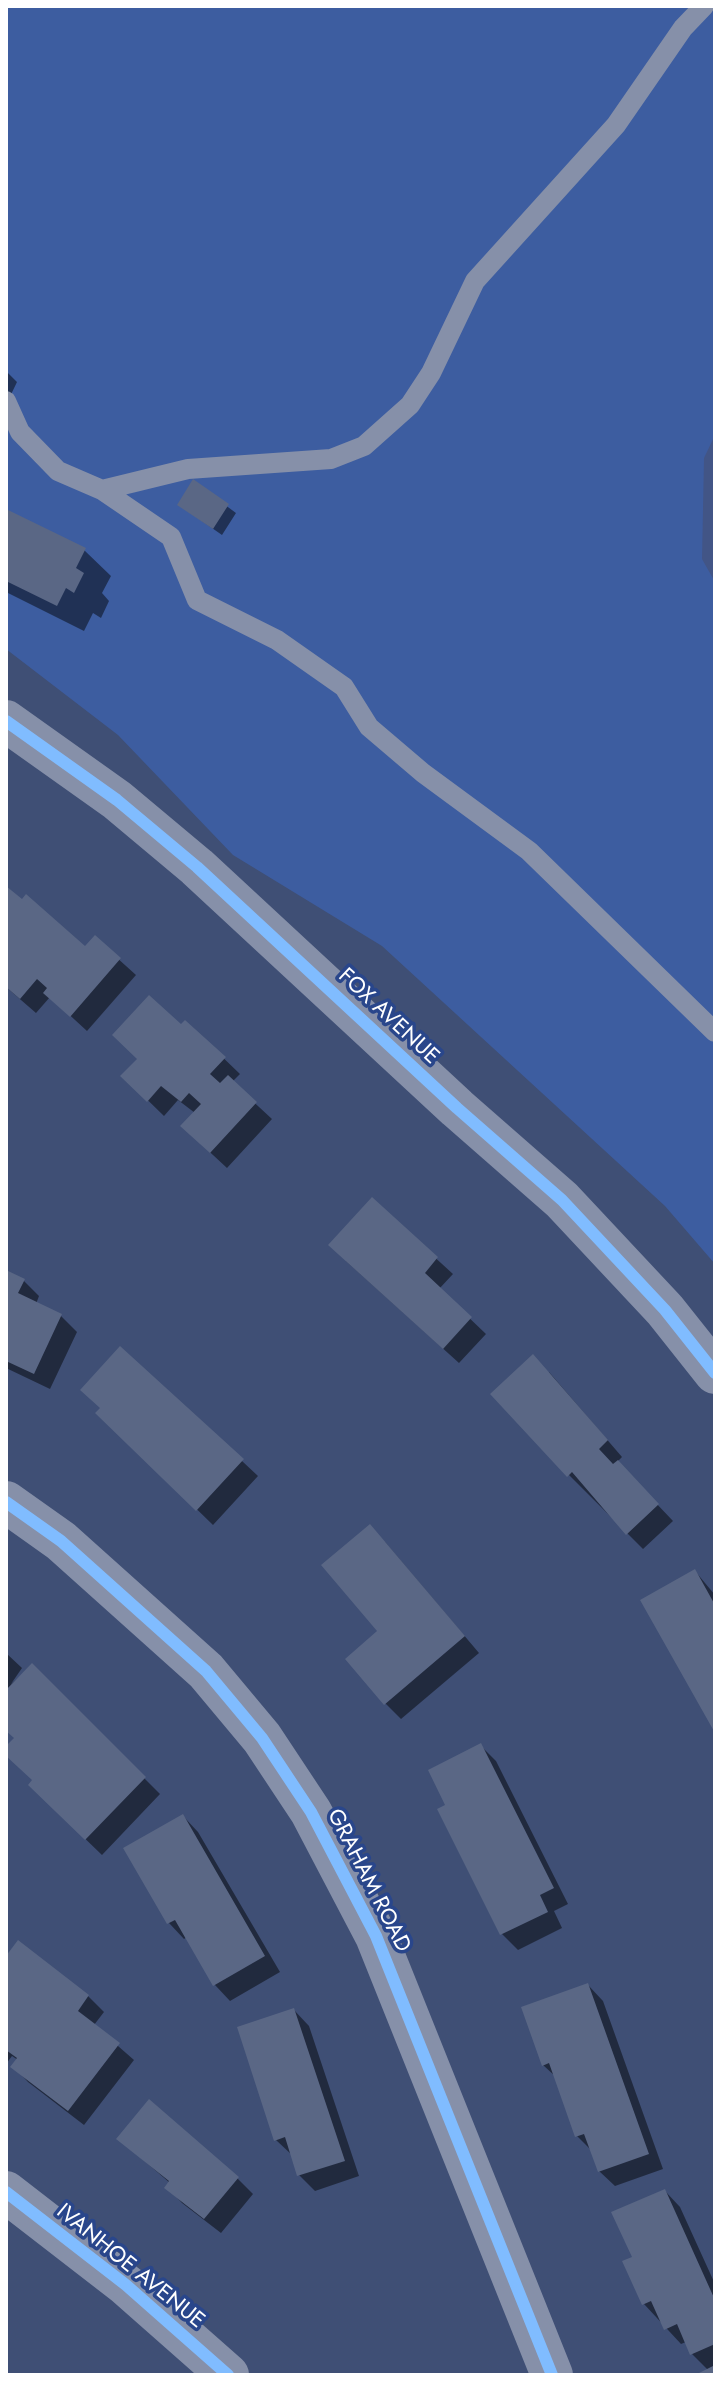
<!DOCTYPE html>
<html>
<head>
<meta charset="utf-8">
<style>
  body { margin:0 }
  #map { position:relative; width:721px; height:2381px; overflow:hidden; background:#3f4f75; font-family:Jost,sans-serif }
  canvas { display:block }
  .frame { position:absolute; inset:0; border:8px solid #fff; pointer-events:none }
</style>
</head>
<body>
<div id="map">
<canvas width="721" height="2381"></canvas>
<div class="frame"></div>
</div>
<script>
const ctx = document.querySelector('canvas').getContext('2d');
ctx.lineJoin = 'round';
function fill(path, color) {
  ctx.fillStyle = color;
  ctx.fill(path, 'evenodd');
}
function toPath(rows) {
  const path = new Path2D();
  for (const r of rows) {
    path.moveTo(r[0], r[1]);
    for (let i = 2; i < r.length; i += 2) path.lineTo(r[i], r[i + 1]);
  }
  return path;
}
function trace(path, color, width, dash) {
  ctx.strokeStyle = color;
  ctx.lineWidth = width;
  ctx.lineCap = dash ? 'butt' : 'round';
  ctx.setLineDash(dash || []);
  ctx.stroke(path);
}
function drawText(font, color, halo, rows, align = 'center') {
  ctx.font = font + ' Jost,sans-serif';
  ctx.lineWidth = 7;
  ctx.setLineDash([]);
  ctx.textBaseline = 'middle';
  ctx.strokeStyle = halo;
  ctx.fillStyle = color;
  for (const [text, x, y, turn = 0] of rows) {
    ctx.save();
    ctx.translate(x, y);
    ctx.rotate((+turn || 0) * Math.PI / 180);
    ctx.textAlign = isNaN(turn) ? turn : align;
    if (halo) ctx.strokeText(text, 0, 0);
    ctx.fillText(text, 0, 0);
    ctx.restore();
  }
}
fill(toPath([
  [6,6,715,6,715,1264,665,1206,382,946,233,855,118,735,6,649]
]), '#3d5da0');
fill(toPath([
  [715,435,715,582,702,559,704,458]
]), '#425586');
fill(toPath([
  [6,371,17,382,6,405],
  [194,482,236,513,222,535,179,505],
  [6,511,84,550,111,576,102,593,109,601,101,618,93,613,84,631,6,592],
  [6,888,85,948,95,938,136,975,87,1031,50,997,36,1013,6,987],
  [186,1022,240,1074,232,1082,272,1119,227,1168,199,1142,195,1113,178,1100,164,1116,123,1076],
  [372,1200,453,1274,439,1289,486,1334,459,1363,346,1261],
  [6,1272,24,1281,39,1296,36,1304,61,1316,77,1332,50,1389,6,1368],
  [549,1372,622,1457,617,1462,673,1521,643,1549,569,1475],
  [98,1413,242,1461,258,1476,213,1525],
  [385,1542,479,1653,401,1719,385,1703,380,1631],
  [695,1571,715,1595,715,1729],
  [6,1653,22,1668,11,1684,32,1666,160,1794,102,1855,46,1801,35,1781,6,1753,16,1739,6,1730],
  [481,1746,496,1761,568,1904,554,1911,562,1928,518,1950,502,1934,440,1810,448,1806],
  [183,1816,198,1832,280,1972,230,2001,215,1985,187,1937,184,1939,169,1923,126,1849],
  [6,1959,88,1996,104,2012,94,2025,134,2060,84,2125,28,2082,13,2066,18,2060,12,2056,6,2064],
  [588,1985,603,2001,663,2169,615,2186,599,2171,593,2152,577,2136,556,2077,543,2065],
  [294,2010,309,2026,359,2176,315,2191,299,2175,293,2156,276,2140],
  [119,2139,237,2178,253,2194,221,2233,182,2203,167,2187,170,2183],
  [665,2191,680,2207,715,2284,715,2375,699,2375,708,2370,692,2354,686,2342,681,2344,644,2304,635,2258]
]), '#0007');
fill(toPath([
  [193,479,229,504,213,529,177,505],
  [6,509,86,548,76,568,84,573,74,593,66,588,57,606,6,581],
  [6,886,22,899,26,894,85,946,95,935,121,958,70,1017,43,993,47,988,37,979,20,999,6,987],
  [149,995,181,1024,185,1020,226,1057,210,1074,220,1083,228,1075,257,1102,210,1153,180,1126,201,1104,189,1093,181,1102,161,1086,147,1102,120,1076,137,1059,112,1035],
  [372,1197,438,1257,425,1273,472,1317,443,1349,328,1245],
  [6,1270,25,1279,18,1293,62,1314,34,1374,6,1361],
  [120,1346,244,1459,196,1511,95,1413,100,1408,80,1390],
  [533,1354,608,1440,599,1449,613,1464,618,1460,659,1504,626,1535,572,1472,567,1477,490,1394],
  [370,1524,465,1636,384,1705,345,1659,377,1631,321,1565],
  [695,1569,715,1605,715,1733,640,1600],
  [32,1663,146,1777,85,1840,28,1785,32,1780,6,1756,6,1746,14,1738,6,1731,6,1690],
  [481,1743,554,1888,540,1895,548,1912,500,1935,437,1809,445,1805,428,1770],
  [183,1814,265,1956,213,1986,175,1920,167,1924,123,1848],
  [18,1940,89,1995,78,2011,120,2043,68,2111,10,2067,17,2058,6,2050,6,1956],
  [588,1983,649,2154,598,2172,584,2134,575,2137,549,2063,542,2066,521,2007],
  [294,2008,345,2161,297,2176,285,2137,274,2141,237,2027],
  [149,2099,239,2177,204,2219,164,2188,169,2181,116,2139],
  [665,2189,715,2300,715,2344,690,2355,677,2324,664,2330,651,2301,642,2305,622,2261,632,2257,611,2212],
  [715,2365,715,2375,695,2375]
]), '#5a6785');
trace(toPath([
  [6,401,20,432,58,471,102,490,171,537,197,600,277,640,344,687,369,727,423,773,529,851,715,1032],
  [102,490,188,469,331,459,364,446,410,405,431,373,475,281,616,125,683,28,704,6]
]), '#8690a9', 20);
trace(toPath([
  [6,721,117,800,197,867,457,1108,562,1200,665,1310,715,1373],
  [6,1502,61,1541,206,1671,262,1738,311,1812,376,1936,552,2375],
  [6,2192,126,2285,228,2375]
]), '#8690a9', 42);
trace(toPath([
  [6,721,117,800,197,867,457,1108,562,1200,665,1310,715,1373],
  [6,1502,61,1541,206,1671,262,1738,311,1812,376,1936,552,2375],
  [6,2192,126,2285,228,2375]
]), '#80bcff', 12);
drawText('22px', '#fff', '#29468b', [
  ["FOX AVENUE",388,1017,43],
  ["GRAHAM ROAD",368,1881,63],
  ["IVANHOE AVENUE",130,2267,39]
]);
</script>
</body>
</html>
